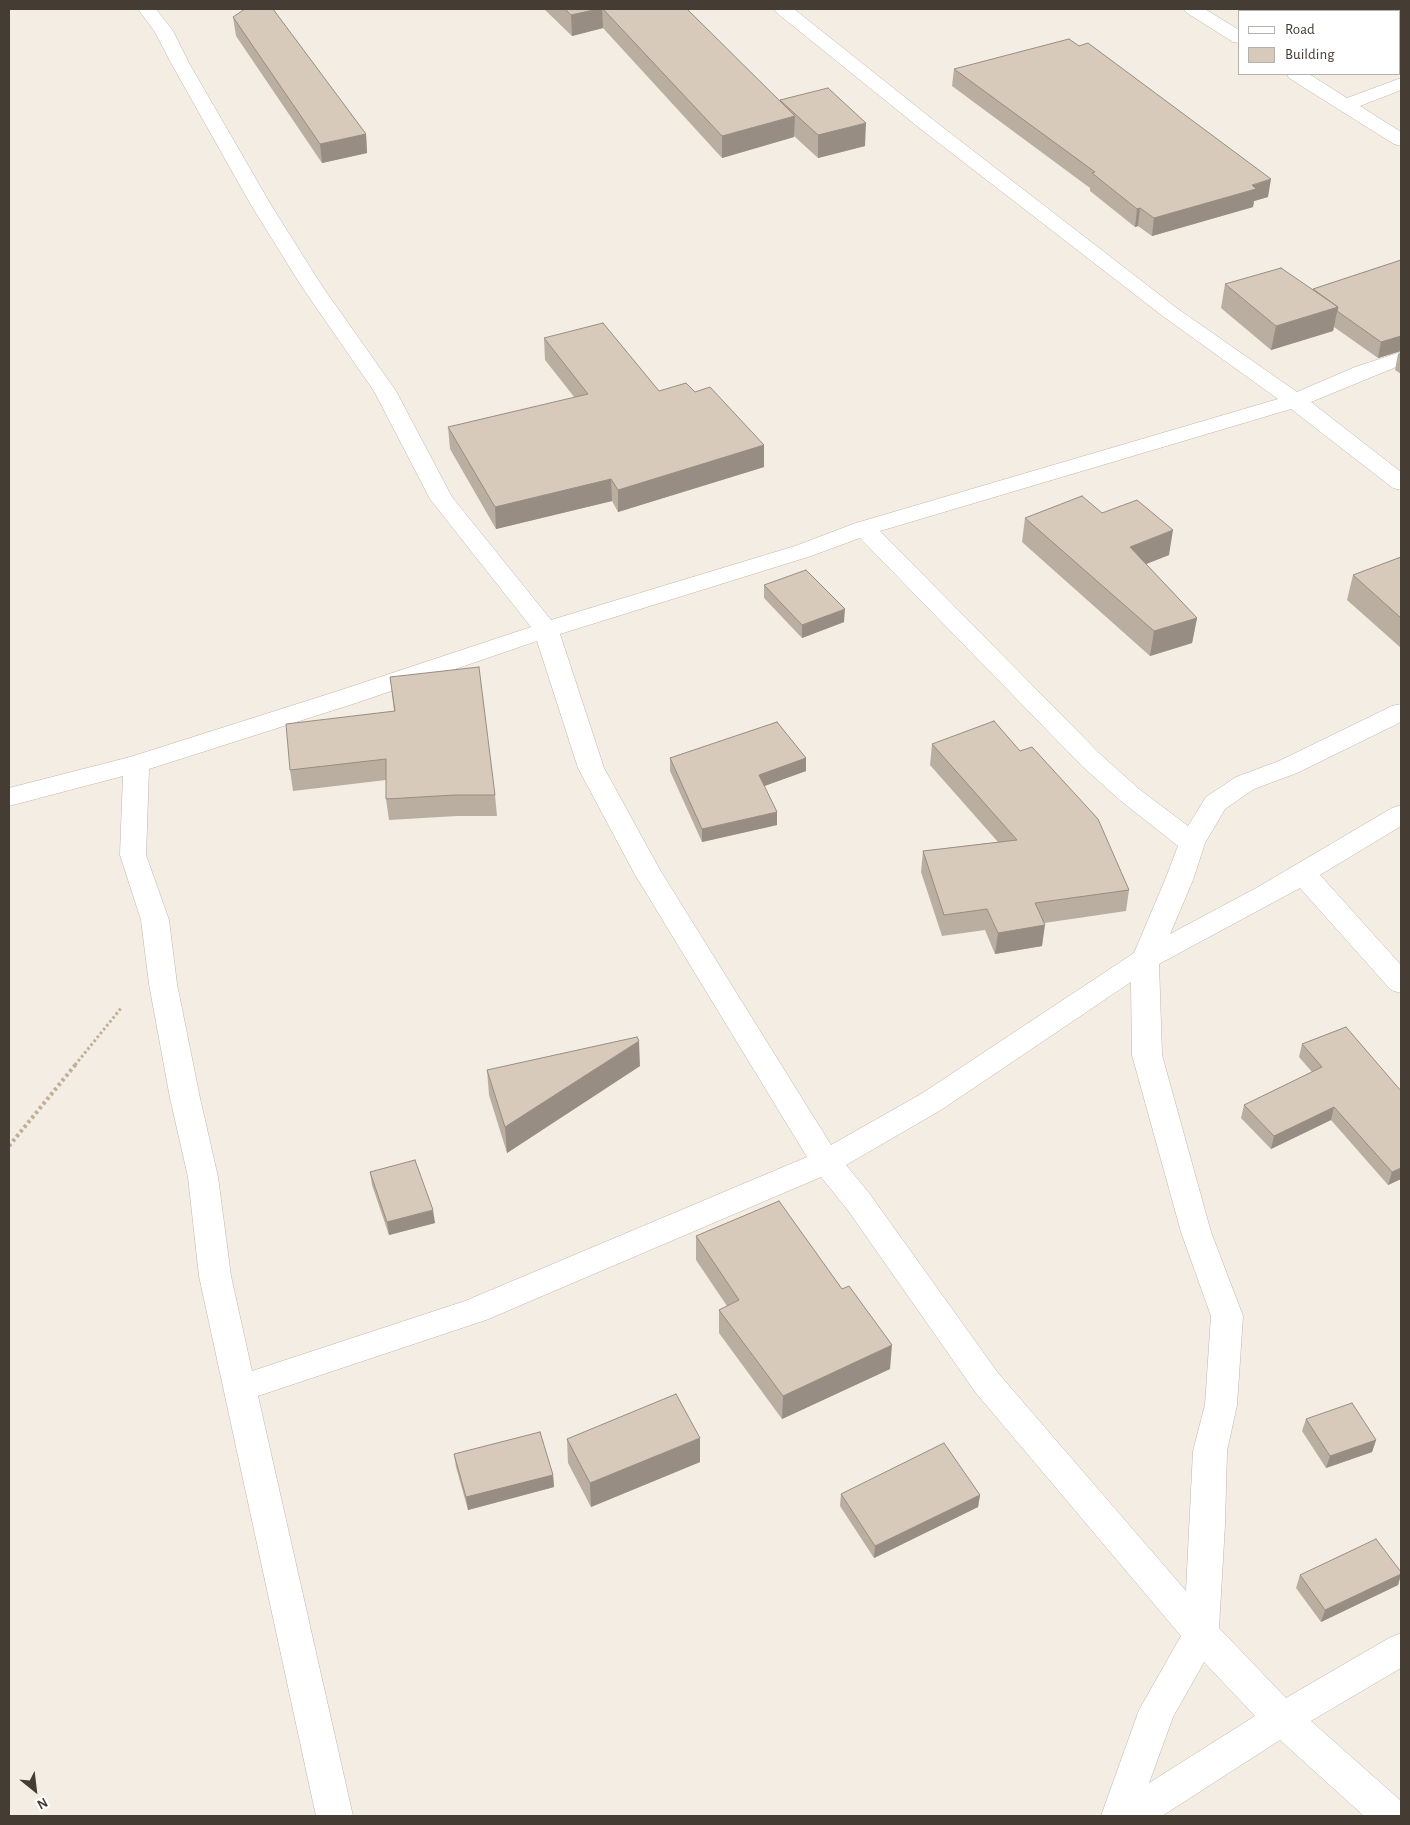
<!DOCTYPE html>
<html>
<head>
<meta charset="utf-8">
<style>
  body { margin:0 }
  #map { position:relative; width:1410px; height:1825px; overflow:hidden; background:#f3ede3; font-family:"Alegreya Sans",sans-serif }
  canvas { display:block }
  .frame { position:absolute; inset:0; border:10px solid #453c33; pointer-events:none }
  .legend { position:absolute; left:1238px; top:10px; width:162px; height:65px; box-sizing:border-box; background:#fff; border:1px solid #b5b1ad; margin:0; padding:6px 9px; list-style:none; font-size:15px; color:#453c33 }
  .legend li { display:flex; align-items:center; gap:10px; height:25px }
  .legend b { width:25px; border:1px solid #b5b1ad }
  .north { position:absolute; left:10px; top:1765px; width:50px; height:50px; -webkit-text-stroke:4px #fff; paint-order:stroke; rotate:151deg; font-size:14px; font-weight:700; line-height:20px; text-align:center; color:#453c33 }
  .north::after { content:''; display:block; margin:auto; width:18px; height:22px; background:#453c33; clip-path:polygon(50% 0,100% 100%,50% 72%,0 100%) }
</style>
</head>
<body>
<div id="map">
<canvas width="1410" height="1825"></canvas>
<div class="frame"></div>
<ul class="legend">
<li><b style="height:6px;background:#fff"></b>Road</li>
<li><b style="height:14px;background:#d8cabb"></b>Building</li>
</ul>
<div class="north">N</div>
</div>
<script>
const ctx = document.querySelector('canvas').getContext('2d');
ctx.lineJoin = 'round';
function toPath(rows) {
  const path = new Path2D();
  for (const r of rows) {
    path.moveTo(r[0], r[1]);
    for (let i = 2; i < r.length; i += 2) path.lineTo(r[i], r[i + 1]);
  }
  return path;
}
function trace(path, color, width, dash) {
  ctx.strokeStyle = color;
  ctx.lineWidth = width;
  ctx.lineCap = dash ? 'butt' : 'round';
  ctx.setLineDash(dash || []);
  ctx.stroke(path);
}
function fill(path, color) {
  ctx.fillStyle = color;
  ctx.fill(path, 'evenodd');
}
const minor = toPath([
  [138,9,156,9,173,31,189,63,271,205,322,286,396,391,452,497,551,620,795,546,856,523,1278,399,1164,317,922,130,777,13,774,9,794,9,936,122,1178,309,1297,392,1355,367,1401,352,1401,365,1311,402,1401,472,1401,490,1393,488,1291,409,880,531,1100,754,1139,789,1188,826,1206,797,1236,777,1279,761,1392,706,1401,704,1401,722,1297,773,1254,789,1225,809,1205,843,1193,880,1170,934,1258,887,1392,808,1401,805,1401,826,1320,875,1401,965,1401,993,1391,990,1300,888,1159,964,1162,1055,1211,1232,1243,1316,1237,1405,1227,1451,1225,1524,1219,1628,1286,1698,1389,1638,1401,1633,1401,1668,1311,1721,1401,1801,1401,1816,1364,1816,1280,1740,1162,1816,1101,1816,1139,1710,1181,1636,976,1393,847,1209,821,1177,486,1320,258,1396,353,1816,316,1816,199,1276,188,1177,170,1098,149,984,141,920,120,855,123,776,9,806,9,788,130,757,338,691,531,627,430,499,374,391,302,287,251,205,171,63,155,32,138,9],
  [860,538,1082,766,1121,801,1178,846,1165,880,1134,953,921,1094,831,1145,660,870,604,768,560,634,811,556,860,538],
  [537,641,578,768,634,873,807,1157,465,1301,252,1371,231,1276,218,1177,200,1098,177,984,169,920,146,855,149,769,356,703,537,641],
  [1131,982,1132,1055,1181,1232,1211,1316,1205,1405,1193,1451,1186,1591,998,1373,869,1193,846,1165,941,1110,1131,982],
  [1204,1662,1255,1716,1149,1783,1173,1717,1204,1662],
  [1184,9,1205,9,1239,30,1239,43,1233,42,1187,13,1184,9],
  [1287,74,1309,74,1347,98,1401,78,1401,90,1360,106,1401,132,1401,146,1394,144,1338,109,1289,78,1287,74]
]);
trace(minor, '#c2b6a8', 1);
trace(toPath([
  [75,1065,122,1007]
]), '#c1ae95', 3, [2.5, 2.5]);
trace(toPath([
  [9,1146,76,1064]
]), '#c1ae95', 4, [3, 3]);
fill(minor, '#fff');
fill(toPath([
  [544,9,687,9,780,102,780,100,865,146,818,158,794,136,794,137,722,158,603,28,572,36],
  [233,17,366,134,367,153,322,163,236,36],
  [954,69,1268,197,1254,201,1253,207,1152,236,1138,226,1135,227,1090,191,1090,188,952,86],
  [1401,260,1401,351,1378,358,1334,327,1333,331,1271,350,1221,308,1225,284,1313,289],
  [544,338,659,391,764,445,764,467,618,512,612,501,496,529,450,449,448,427,575,398,545,360],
  [1401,352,1401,374,1395,370,1398,354],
  [1102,513,1169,555,1146,564,1197,618,1192,643,1150,656,1022,542,1025,518],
  [1401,557,1401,648,1347,600,1353,575],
  [764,585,844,622,802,638,764,598],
  [390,677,495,795,497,816,457,816,389,820,386,799,386,780,293,791,290,770,394,711],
  [932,744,1129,890,1126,911,1044,923,1042,946,995,954,985,930,942,936,921,872,923,851,998,842,930,765],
  [670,758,806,758,806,771,764,786,777,812,777,825,702,842,670,771],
  [1346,1027,1401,1179,1388,1185,1331,1120,1271,1149,1241,1118,1244,1105,1312,1072,1299,1057,1302,1044],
  [640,1066,507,1153,489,1095,487,1070],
  [370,1172,435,1223,389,1235,372,1185],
  [696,1236,890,1369,782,1419,719,1333,719,1310,727,1306,696,1260],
  [1306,1419,1376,1440,1372,1452,1326,1468,1302,1431],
  [567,1439,700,1462,591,1507,568,1463],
  [454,1454,553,1475,554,1487,468,1510,456,1467],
  [841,1494,980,1495,978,1507,874,1558,840,1506],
  [1401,1572,1401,1575,1398,1585,1321,1622,1296,1588,1300,1575]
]), '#baaea1');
fill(toPath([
  [598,9,602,9,603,28,572,36,571,15],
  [795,116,794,137,722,158,722,136],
  [866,123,865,146,818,158,818,135],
  [366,134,367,153,322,163,320,144],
  [1271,179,1268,197,1254,201,1253,207,1152,236,1154,218],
  [1140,208,1138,226,1135,227,1137,209],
  [1338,307,1333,331,1271,350,1276,326],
  [1401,336,1401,351,1378,358,1381,342],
  [764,445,764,467,618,512,618,490],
  [611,479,612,501,496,529,495,507],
  [1173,530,1169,555,1126,572,1130,547],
  [845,609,844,622,802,638,802,625],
  [1197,618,1192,643,1150,656,1154,631],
  [806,758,806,771,759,788,759,775],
  [777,812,777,825,702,842,702,829],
  [1045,925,1042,946,995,954,998,933],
  [639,1041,640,1066,507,1153,505,1127],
  [1334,1107,1331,1120,1271,1149,1274,1136],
  [1401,1168,1401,1179,1388,1185,1392,1172],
  [433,1210,435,1223,389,1235,387,1222],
  [892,1345,890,1369,782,1419,783,1396],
  [700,1438,700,1462,591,1507,590,1483],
  [1376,1440,1372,1452,1326,1468,1330,1456],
  [553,1475,554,1487,468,1510,466,1497],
  [980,1495,978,1507,874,1558,875,1546],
  [1401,1574,1398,1585,1321,1622,1325,1610]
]), '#978d83');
const building = toPath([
  [245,9,273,9,366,134,320,144,233,17,245,9],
  [565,9,598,9,571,15,565,9],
  [603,9,687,9,795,116,722,136,603,9],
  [1069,39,1079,46,1088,43,1271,179,1252,185,1256,189,1154,218,1140,208,1137,209,1092,173,1095,172,954,69,1069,39],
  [828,88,866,123,818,135,780,100,828,88],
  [1401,260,1401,336,1381,342,1337,311,1338,307,1313,289,1401,260],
  [1281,268,1338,307,1276,326,1225,284,1281,268],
  [603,323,659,391,686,383,695,392,710,387,764,445,618,490,611,479,495,507,448,427,588,394,544,338,603,323],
  [1082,496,1102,513,1137,500,1173,530,1130,547,1197,618,1154,631,1025,518,1082,496],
  [1401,557,1401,618,1353,575,1401,557],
  [806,570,845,609,802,625,764,585,806,570],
  [479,667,495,795,455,795,386,799,386,759,290,770,286,724,395,711,390,677,479,667],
  [994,721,1020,751,1032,747,1098,819,1129,890,1035,903,1045,925,998,933,987,909,944,915,923,851,1017,840,932,744,994,721],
  [777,722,806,758,759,775,777,812,702,829,670,758,777,722],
  [1346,1027,1401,1091,1401,1168,1392,1172,1334,1107,1274,1136,1244,1105,1322,1067,1302,1044,1346,1027],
  [637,1037,639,1041,505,1127,487,1070,637,1037],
  [415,1160,433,1210,387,1222,370,1172,415,1160],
  [779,1201,842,1289,849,1286,892,1345,783,1396,719,1310,739,1300,696,1236,779,1201],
  [676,1394,700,1438,590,1483,567,1439,676,1394],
  [1352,1403,1376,1440,1330,1456,1306,1419,1352,1403],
  [540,1432,553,1475,466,1497,454,1454,540,1432],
  [944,1443,980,1495,875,1546,841,1494,944,1443],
  [1376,1539,1401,1572,1401,1574,1325,1610,1300,1575,1376,1539]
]);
fill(building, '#d8cabb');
trace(building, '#978d83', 1);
</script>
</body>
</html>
